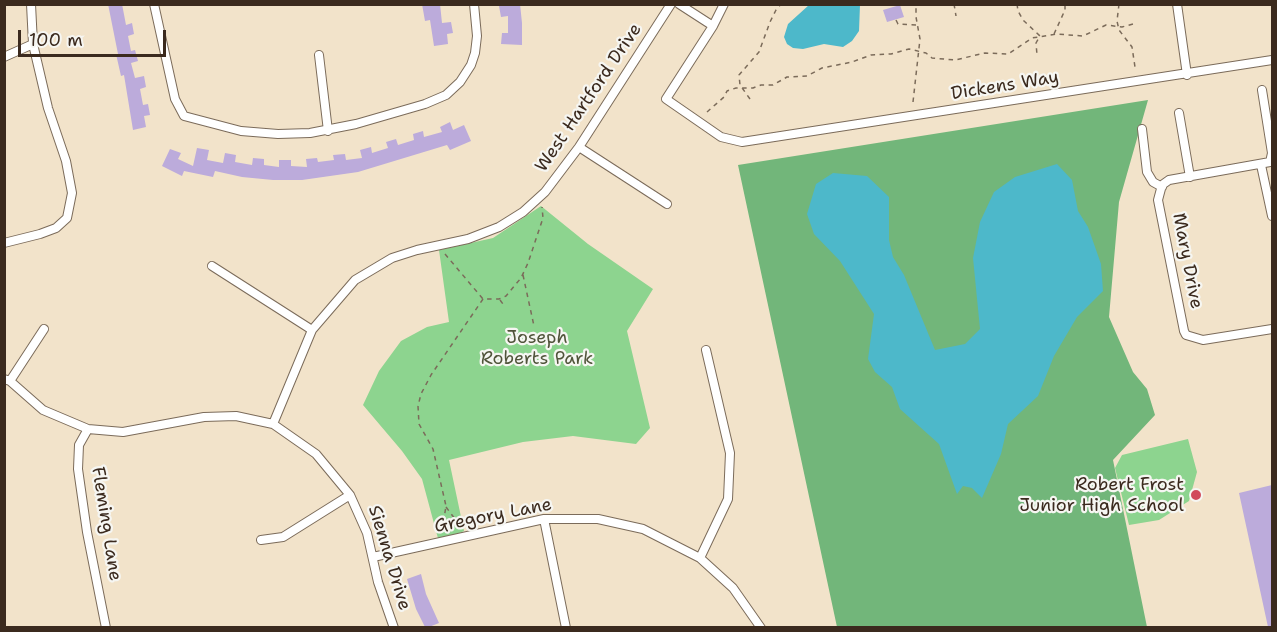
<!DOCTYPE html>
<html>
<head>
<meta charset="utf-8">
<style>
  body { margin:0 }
  #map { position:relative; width:1277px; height:632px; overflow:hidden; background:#f2e3ca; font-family:"Shantell Sans",sans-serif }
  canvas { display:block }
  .frame { position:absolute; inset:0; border:6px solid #3b2a1e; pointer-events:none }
  .scale { position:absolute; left:18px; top:30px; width:148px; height:27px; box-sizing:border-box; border:3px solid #3b2a1e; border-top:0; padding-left:8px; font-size:18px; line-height:21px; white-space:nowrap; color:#3b2a1e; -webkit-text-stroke:4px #f6f6f2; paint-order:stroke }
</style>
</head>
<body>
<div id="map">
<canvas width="1277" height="632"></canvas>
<div class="frame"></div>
<div class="scale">100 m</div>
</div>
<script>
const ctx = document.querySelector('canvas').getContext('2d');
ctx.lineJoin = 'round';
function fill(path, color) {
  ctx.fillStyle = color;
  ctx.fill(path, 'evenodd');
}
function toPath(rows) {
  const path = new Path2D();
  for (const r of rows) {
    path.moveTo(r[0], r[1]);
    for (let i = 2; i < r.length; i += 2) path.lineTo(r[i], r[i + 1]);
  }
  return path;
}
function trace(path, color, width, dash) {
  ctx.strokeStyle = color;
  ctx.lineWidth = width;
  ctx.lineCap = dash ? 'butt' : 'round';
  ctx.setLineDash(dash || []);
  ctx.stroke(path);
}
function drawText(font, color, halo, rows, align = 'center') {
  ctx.font = font + ' "Shantell Sans",sans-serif';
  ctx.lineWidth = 4.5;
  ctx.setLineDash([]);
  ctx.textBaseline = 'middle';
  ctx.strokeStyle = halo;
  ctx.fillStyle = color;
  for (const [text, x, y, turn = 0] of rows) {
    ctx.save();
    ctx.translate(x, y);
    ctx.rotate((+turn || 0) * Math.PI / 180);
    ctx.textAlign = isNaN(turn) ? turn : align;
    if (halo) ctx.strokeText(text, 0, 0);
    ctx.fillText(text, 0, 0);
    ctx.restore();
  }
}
fill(toPath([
  [541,206,588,244,653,289,627,331,650,428,636,444,573,436,523,442,449,460,464,531,439,542,422,479,402,451,363,405,379,371,401,341,427,327,449,322,439,250,493,238],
  [1188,439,1197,472,1189,501,1159,520,1129,525,1115,468,1122,455]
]), '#8dd48f');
fill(toPath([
  [1148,100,1119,202,1109,317,1133,372,1147,389,1155,415,1113,460,1147,627,837,627,738,165]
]), '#72b67a');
fill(toPath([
  [809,5,860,5,859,31,852,41,843,47,824,44,803,49,793,48,787,44,784,37,788,24],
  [1057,164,1072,180,1078,211,1088,227,1101,264,1103,291,1077,317,1054,356,1038,396,1008,424,1001,454,982,498,972,488,963,486,957,494,939,444,900,409,892,387,875,372,868,359,874,314,840,261,814,234,807,214,816,184,833,173,867,176,889,197,889,240,893,257,904,275,935,350,965,344,980,329,973,258,980,222,994,192,1015,177]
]), '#4db8ca');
fill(toPath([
  [108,4,122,4,126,25,132,23,134,34,128,36,131,51,135,50,138,61,131,63,135,78,144,76,146,87,140,89,143,105,148,104,150,115,144,116,146,127,133,130,124,75,121,76,116,54,118,54],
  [422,4,440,4,442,23,451,22,453,33,447,34,448,44,434,46,430,20,425,21],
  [507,4,520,4,522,23,522,45,501,44,502,33,508,33,508,16,501,17,499,6],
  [900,5,904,17,887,22,883,10],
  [450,122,453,130,464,125,471,141,450,150,447,145,358,172,302,180,273,180,242,177,215,171,213,177,184,171,182,176,162,166,170,149,181,153,178,159,193,166,197,148,209,150,207,160,223,163,225,153,236,155,235,162,252,165,253,158,264,159,264,165,279,167,279,160,291,160,291,166,307,167,306,159,317,158,318,162,334,160,333,155,345,154,346,160,362,158,360,150,371,147,372,153,388,148,386,142,396,139,398,145,414,140,413,134,423,131,424,137,442,132,440,127],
  [1272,485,1272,627,1268,627,1239,493],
  [421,574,426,594,439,623,429,627,425,627,416,609,407,579]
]), '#bcabdb');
const street = toPath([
  [154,4,175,99,184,116,241,131,278,134,310,133,356,124,425,104,446,95,460,82,471,65,475,53,477,36,474,4],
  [679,4,713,26],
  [724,4,713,26,666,99,721,137,742,142,1272,60],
  [1177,4,1187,75],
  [319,55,328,131],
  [4,57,33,44],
  [1262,90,1272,153,1270,162,1169,180,1162,185,1158,200,1184,331,1186,335,1203,340,1272,329],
  [1179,113,1190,177],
  [1142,129,1147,172,1153,182,1162,187],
  [579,147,667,204],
  [1261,165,1272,216],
  [4,243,40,234,56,228,67,218,72,193,66,161,48,108,33,44,31,4],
  [212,266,312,330],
  [4,379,10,381,43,410,88,429,123,432,204,417,236,416,273,424,316,454,350,495,367,533,378,582,394,628],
  [10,381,44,329],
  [273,424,312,330,355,280,392,258,417,250,468,239,499,227,523,212,545,192,579,147,671,4],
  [88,429,79,445,78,469,87,532,106,628],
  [544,519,566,628],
  [261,540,283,537,350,495],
  [373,557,544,519,598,519,643,529,700,558,733,588,761,628],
  [700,558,728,499,730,453,706,350]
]);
trace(street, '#7b6b5a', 10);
trace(toPath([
  [954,4,956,16],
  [1017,4,1018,11,1023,20,1040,36,1036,43,1037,55],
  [1119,4,1117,21,1119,30,1132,47,1135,67],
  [896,20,898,24,917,25],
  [1054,34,1065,10,1065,4],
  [750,99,740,85,739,75,759,52,770,22,776,10,781,4],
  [913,102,920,39,916,17,916,4],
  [707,112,724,97,727,91,736,88,753,88,761,85,773,85,787,77,807,76,822,68,852,62,871,55,891,54,909,49,926,53,932,58,955,60,985,53,1008,54,1032,38,1057,34,1083,36,1106,25,1122,27,1137,23],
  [445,254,483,299,499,299,506,296,521,278,528,263,543,218,542,207],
  [523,275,534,326],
  [500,300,503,304],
  [446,507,458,523],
  [442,531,446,506,433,449,419,424,418,406,421,394,431,375,483,299]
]), '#7b6b5a', 1.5, [4.5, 4.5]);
trace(street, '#fff', 8);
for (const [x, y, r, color] of [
  [1196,495,6,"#d1495b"]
]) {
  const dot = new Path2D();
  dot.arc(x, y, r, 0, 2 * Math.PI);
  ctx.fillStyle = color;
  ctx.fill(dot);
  trace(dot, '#f6f6f2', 2);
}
drawText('18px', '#3b2a1e', '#f6f6f2', [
  ["Dickens Way",1005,86,-9],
  ["West Hartford Drive",589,98,-56],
  ["Mary Drive",1187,261,79],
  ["Gregory Lane",493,516,-11],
  ["Fleming Lane",106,524,81],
  ["Sienna Drive",389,558,73]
]);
drawText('18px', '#50543a', '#f6f6f2', [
  ["Joseph",537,338],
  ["Roberts Park",537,359]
]);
drawText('18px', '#3b2a1e', '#f6f6f2', [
  ["Robert Frost",1184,485],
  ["Junior High School",1184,506]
], 'right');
</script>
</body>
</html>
